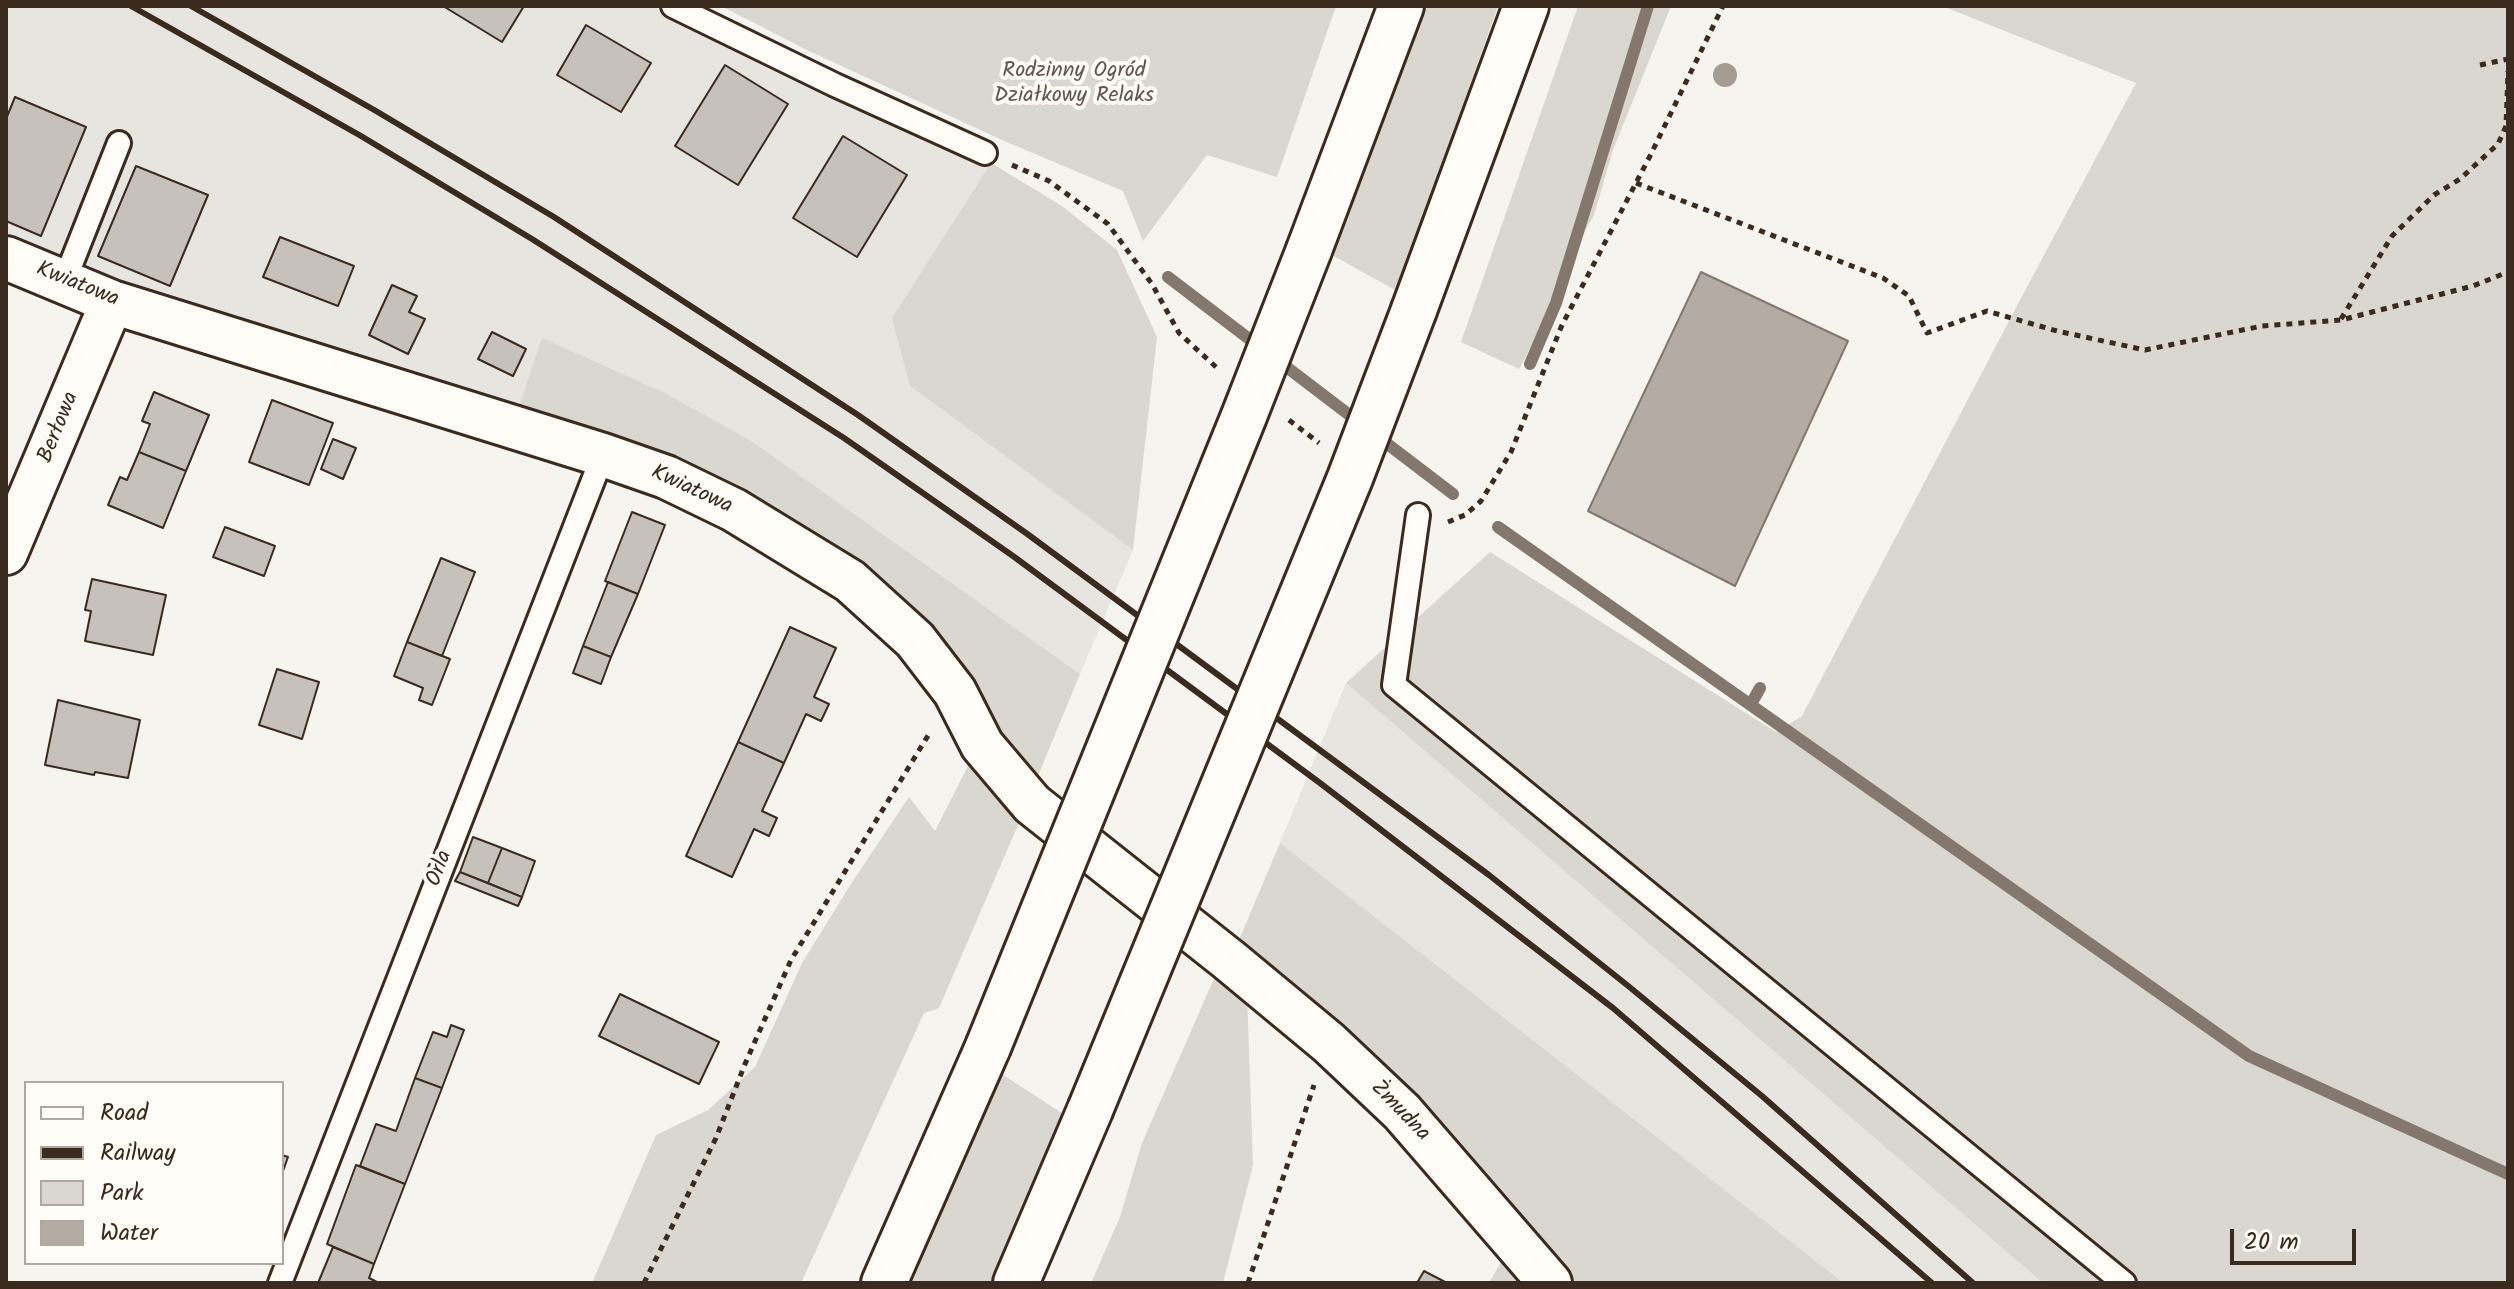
<!DOCTYPE html>
<html>
<head>
<meta charset="utf-8">
<style>
  body { margin:0 }
  #map { position:relative; width:2514px; height:1289px; overflow:hidden; background:#f5f4ee; font-family:Kalam,sans-serif }
  canvas { display:block }
  .frame { position:absolute; inset:0; border:8px solid #3b2a1e; pointer-events:none }
  .legend { position:absolute; left:24px; top:1081px; width:260px; height:184px; box-sizing:border-box; background:#fdfcf7; border:2px solid #afa8a0; margin:0; padding:10px 14px; list-style:none; font-size:24px; color:#3b2a1e }
  .legend li { display:flex; align-items:center; gap:16px; height:40px }
  .legend b { width:40px; border:2px solid #afa8a0 }
  .scale { position:absolute; left:2230px; top:1229px; width:126px; height:36px; box-sizing:border-box; border:4px solid #3b2a1e; border-top:0; padding-left:10px; font-size:24px; line-height:28px; white-space:nowrap; color:#3b2a1e; -webkit-text-stroke:6px #fdfcf7; paint-order:stroke }
</style>
</head>
<body>
<div id="map">
<canvas width="2514" height="1289"></canvas>
<div class="frame"></div>
<ul class="legend">
<li><b style="height:10px;background:#fdfcf7"></b>Road</li>
<li><b style="height:10px;background:#3b2a1e"></b>Railway</li>
<li><b style="height:22px;background:#dad6d0"></b>Park</li>
<li><b style="height:22px;background:#b4aca4"></b>Water</li>
</ul>
<div class="scale">20 m</div>
</div>
<script>
const ctx = document.querySelector('canvas').getContext('2d');
ctx.lineJoin = 'round';
function fill(path, color) {
  ctx.fillStyle = color;
  ctx.fill(path, 'evenodd');
}
function toPath(rows) {
  const path = new Path2D();
  for (const r of rows) {
    path.moveTo(r[0], r[1]);
    for (let i = 2; i < r.length; i += 2) path.lineTo(r[i], r[i + 1]);
  }
  return path;
}
function trace(path, color, width, dash) {
  ctx.strokeStyle = color;
  ctx.lineWidth = width;
  ctx.lineCap = dash ? 'butt' : 'round';
  ctx.setLineDash(dash || []);
  ctx.stroke(path);
}
function drawText(font, color, halo, rows, align = 'center') {
  ctx.font = font + ' Kalam,sans-serif';
  ctx.lineWidth = 8;
  ctx.setLineDash([]);
  ctx.textBaseline = 'middle';
  ctx.strokeStyle = halo;
  ctx.fillStyle = color;
  for (const [text, x, y, turn = 0] of rows) {
    ctx.save();
    ctx.translate(x, y);
    ctx.rotate((+turn || 0) * Math.PI / 180);
    ctx.textAlign = isNaN(turn) ? turn : align;
    if (halo) ctx.strokeText(text, 0, 0);
    ctx.fillText(text, 0, 0);
    ctx.restore();
  }
}
fill(toPath([
  [6,6,652,6,791,78,991,163,893,318,910,386,1133,550,1080,674,750,440,663,392,543,339,515,419,103,284,6,243],
  [1346,683,2043,1283,1844,1283,1280,843]
]), '#e7e5df');
fill(toPath([
  [721,6,1336,6,1277,177,1207,155,1143,241,1123,191,1002,140,809,51],
  [1424,6,1498,6,1397,291,1332,255],
  [1578,6,1671,6,1613,150,1594,215,1559,277,1543,324,1519,369,1461,342],
  [1942,6,2508,6,2508,1283,2043,1283,1346,683,1490,552,1776,732,1802,716,2020,300,2136,83],
  [991,163,1062,206,1117,250,1157,337,1133,550,910,386,892,318],
  [542,338,663,392,750,440,1080,674,1033,788,932,636,515,419],
  [972,758,1021,818,939,1008,924,1013,801,1283,592,1283,656,1135,708,1110,755,1067,802,963,851,884,909,797,935,831],
  [1280,843,1844,1283,1567,1283,1236,947],
  [1216,974,1247,994,1253,1165,1223,1283,1091,1283,1120,1217,1142,1143],
  [997,1071,1074,1121,998,1283,903,1283],
  [1505,1255,1528,1283,1489,1283]
]), '#dad6d0');
const water = toPath([
  [1701,272,1848,341,1735,586,1588,511,1701,272]
]);
fill(water, '#b4aca4');
trace(water, '#84786e', 2);
trace(toPath([
  [1168,277,1261,348],
  [1276,359,1453,494],
  [1530,364,1556,303,1648,6],
  [1498,527,2249,1056,2508,1174],
  [1751,704,1760,688]
]), '#84786e', 12);
const building = toPath([
  [443,6,524,6,502,42,443,6],
  [586,25,651,63,621,112,557,75,586,25],
  [725,65,788,104,738,185,675,146,725,65],
  [15,97,86,127,41,236,6,221,6,119,15,97],
  [843,136,907,175,857,257,793,218,843,136],
  [136,166,208,195,170,286,98,256,136,166],
  [280,237,354,266,338,306,263,277,280,237],
  [392,285,417,296,409,312,425,319,408,354,369,335,392,285],
  [492,332,526,349,513,376,478,359,492,332],
  [154,392,209,415,186,471,139,452,150,424,142,421,154,392],
  [272,400,333,423,309,485,249,462,272,400],
  [333,439,356,448,343,479,321,469,333,439],
  [139,452,186,471,163,528,108,505,120,477,127,480,139,452],
  [632,512,665,525,638,594,605,581,632,512],
  [225,527,275,546,264,576,213,557,225,527],
  [441,558,475,572,442,656,407,642,441,558],
  [92,579,166,595,153,655,85,641,91,611,85,610,92,579],
  [608,582,638,594,611,657,583,646,608,582],
  [790,627,836,648,814,697,829,704,821,721,806,714,784,763,738,742,790,627],
  [407,642,450,659,432,705,419,700,423,688,394,676,407,642],
  [583,646,611,657,601,684,573,673,583,646],
  [277,669,319,682,302,739,259,725,277,669],
  [58,700,140,720,128,778,95,772,94,775,45,765,58,700],
  [738,742,784,763,762,811,777,818,769,836,754,829,732,877,686,856,738,742],
  [473,837,502,848,488,883,460,872,473,837],
  [502,848,535,861,522,897,488,883,502,848],
  [460,872,522,897,518,906,455,881,460,872],
  [620,994,719,1042,699,1084,599,1036,620,994],
  [451,1025,464,1030,442,1088,415,1078,433,1032,447,1037,451,1025],
  [415,1078,442,1088,405,1184,360,1166,376,1124,396,1131,415,1078],
  [282,1155,288,1157,282,1174,282,1155],
  [356,1165,405,1184,374,1264,327,1244,356,1165],
  [333,1247,374,1264,369,1278,379,1283,318,1283,333,1247],
  [1424,1271,1447,1283,1417,1283,1424,1271]
]);
fill(building, '#c7c1bb');
trace(building, '#3b2a1e', 2);
const lane = toPath([
  [673,6,835,85,985,153],
  [64,282,119,143],
  [1418,515,1394,685,2124,1283],
  [280,1283,603,455]
]);
const street = toPath([
  [6,258,112,302,603,455,666,477,734,510,850,581,915,640,955,692,982,745,1032,804,1229,960,1329,1043,1402,1112,1550,1283],
  [6,553,112,302]
]);
const highway = toPath([
  [1309,250,1401,6],
  [1414,310,1526,6],
  [884,1283,988,1047],
  [1016,1283,1090,1110]
]);
trace(lane, '#3b2a1e', 28);
trace(street, '#3b2a1e', 48);
trace(highway, '#3b2a1e', 50);
trace(toPath([
  [2480,65,2508,59],
  [1012,165,1049,181,1108,224,1152,284,1179,333,1216,367],
  [1636,183,1883,278,1909,296,1927,333,1987,311,2057,331,2145,350,2262,326,2341,320,2473,286,2508,272],
  [2341,319,2392,236,2434,195,2460,179,2498,144,2506,126,2508,71],
  [1289,420,1319,443],
  [1448,522,1465,515,1481,501,1511,452,1562,325,1650,156,1723,6],
  [644,1283,716,1138,745,1064,791,960,929,734],
  [1248,1283,1314,1085]
]), '#3b2a1e', 5, [6, 6]);
trace(lane, '#fdfcf7', 22);
trace(street, '#fdfcf7', 42);
trace(highway, '#fdfcf7', 44);
trace(toPath([
  [131,6,361,136,532,239,844,438,1013,556,1320,783,1613,1008,1932,1283],
  [191,6,376,111,554,217,858,415,1026,533,1489,875,1627,985,1762,1096,1973,1283]
]), '#3b2a1e', 6);
const highwayBridge = toPath([
  [988,1047,1244,416,1309,250],
  [1090,1110,1350,478,1414,310]
]);
trace(highwayBridge, '#3b2a1e', 50, []);
trace(highwayBridge, '#fdfcf7', 44);
ctx.fillStyle = '#a59d94';
for (const [x, y] of [
  [1725,75]
]) {
  ctx.beginPath();
  ctx.arc(x, y, 12, 0, 2 * Math.PI);
  ctx.fill();
}
drawText('22px', '#63554a', '#fdfcf7', [
  ["Rodzinny Ogród",1074,72],
  ["Działkowy Relaks",1074,97]
]);
drawText('22px', '#3b2a1e', '#fdfcf7', [
  ["Kwiatowa",77,286,22],
  ["Berłowa",60,428,-68],
  ["Kwiatowa",691,491,25],
  ["Orla",441,869,-69],
  ["Żmudna",1399,1112,46]
]);
</script>
</body>
</html>
